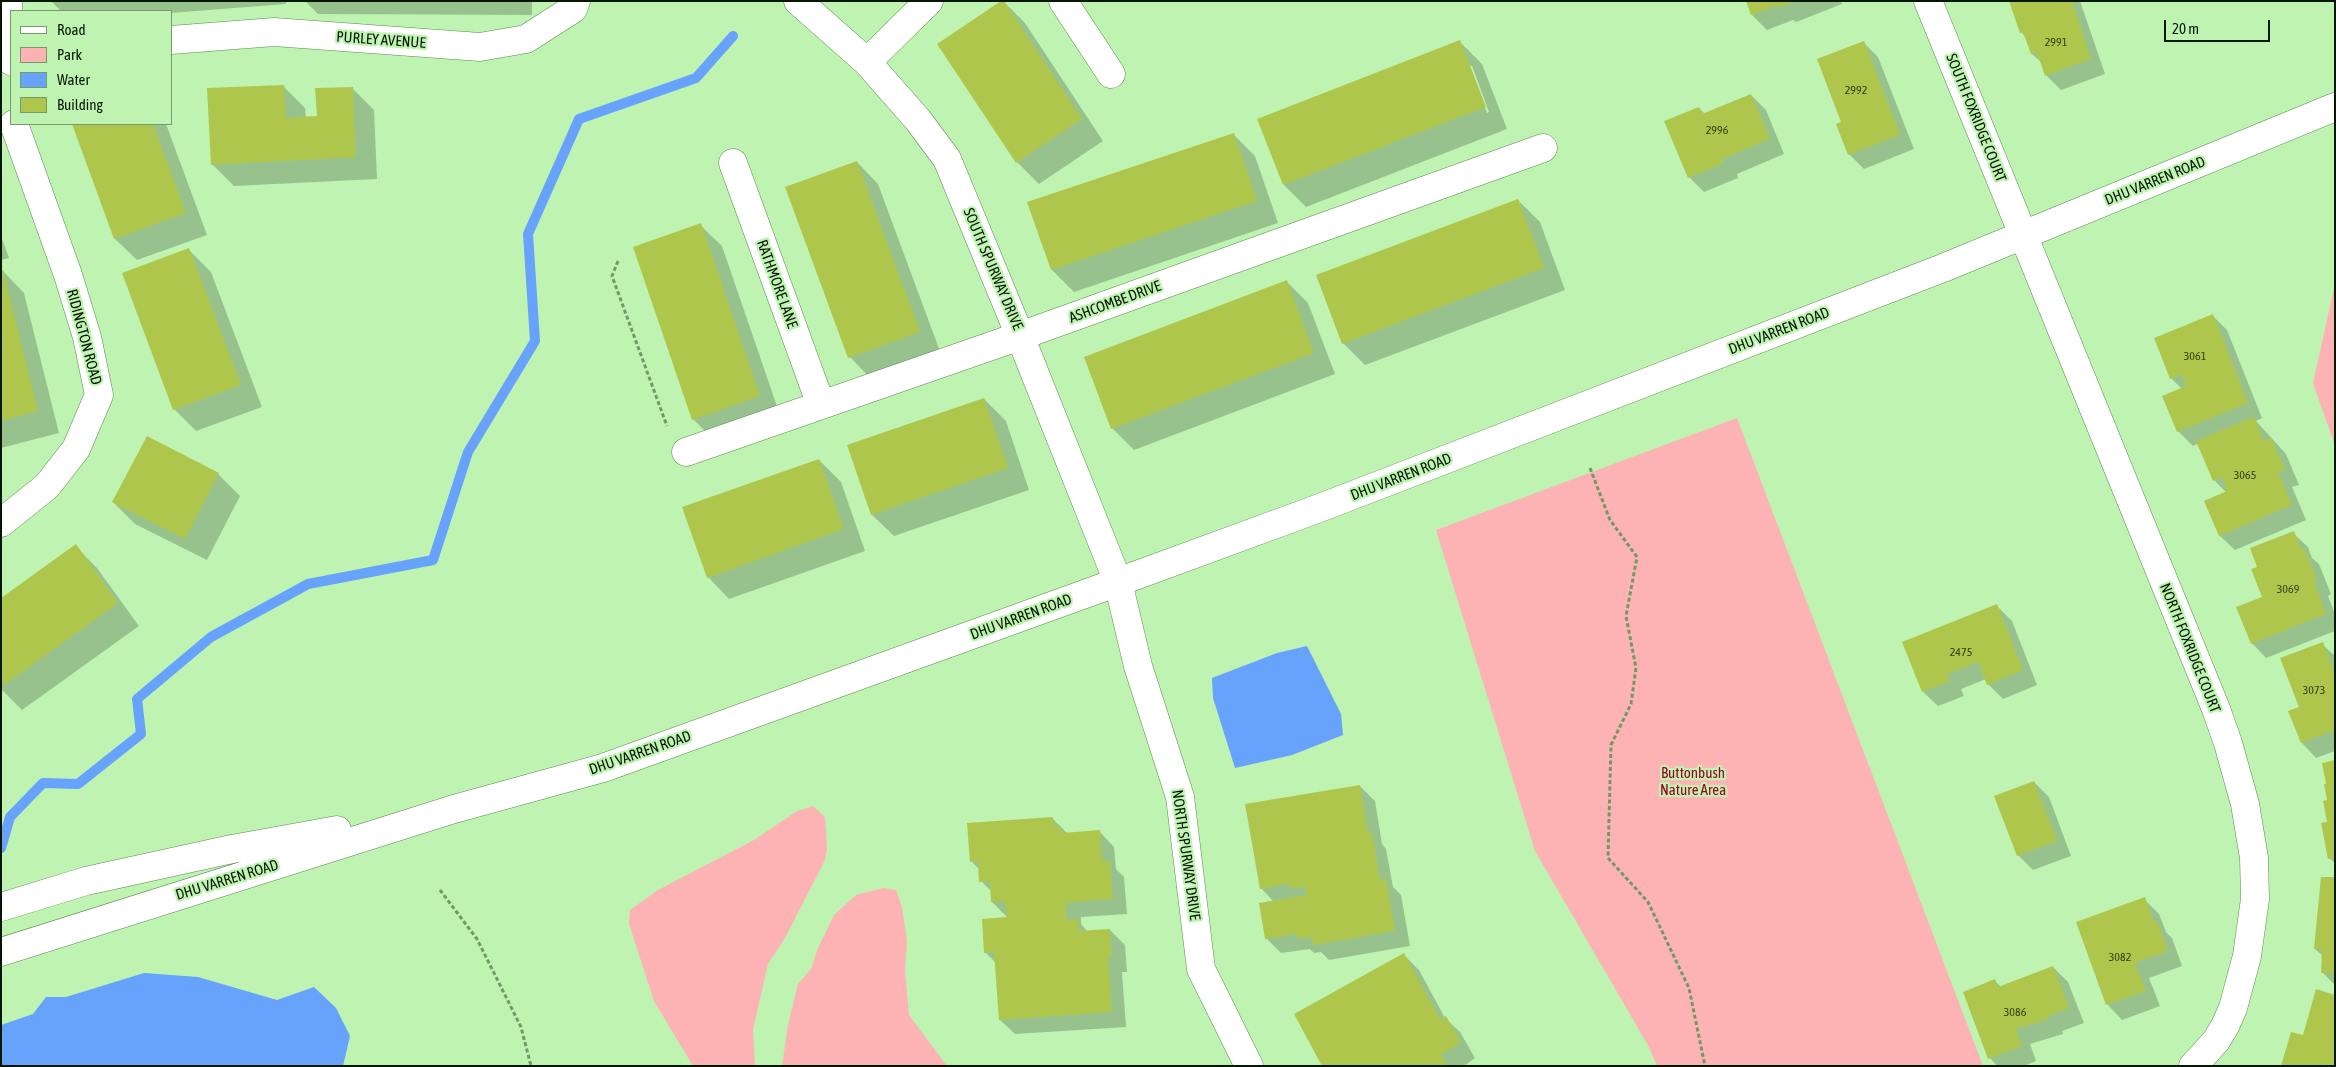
<!DOCTYPE html>
<html>
<head>
<meta charset="utf-8">
<style>
  body { margin:0 }
  #map { position:relative; width:2336px; height:1067px; overflow:hidden; background:#bff3b1; font-family:"Asap Condensed",sans-serif }
  canvas { display:block }
  .frame { position:absolute; inset:0; border:2px solid #051701; pointer-events:none }
  .legend { position:absolute; left:10px; top:10px; width:162px; height:115px; box-sizing:border-box; background:#bff3b1; border:1px solid #759b6b; margin:0; padding:6px 9px; list-style:none; font-size:15px; color:#051701 }
  .legend li { display:flex; align-items:center; gap:10px; height:25px }
  .legend b { width:25px; border:1px solid #759b6b }
  .scale { position:absolute; left:2164px; top:20px; width:106px; height:22px; box-sizing:border-box; border:2px solid #051701; border-top:0; padding-left:6px; font-size:15px; line-height:18px; white-space:nowrap; color:#051701; -webkit-text-stroke:4px #bff3b1; paint-order:stroke }
</style>
</head>
<body>
<div id="map">
<canvas width="2336" height="1067"></canvas>
<div class="frame"></div>
<ul class="legend">
<li><b style="height:6px;background:#fff"></b>Road</li>
<li><b style="height:14px;background:#fdb3b3"></b>Park</li>
<li><b style="height:14px;background:#67a2fd"></b>Water</li>
<li><b style="height:14px;background:#afc64d"></b>Building</li>
</ul>
<div class="scale">20 m</div>
</div>
<script>
const ctx = document.querySelector('canvas').getContext('2d');
ctx.lineJoin = 'round';
function fill(path, color) {
  ctx.fillStyle = color;
  ctx.fill(path, 'evenodd');
}
function toPath(rows) {
  const path = new Path2D();
  for (const r of rows) {
    path.moveTo(r[0], r[1]);
    for (let i = 2; i < r.length; i += 2) path.lineTo(r[i], r[i + 1]);
  }
  return path;
}
function trace(path, color, width, dash) {
  ctx.strokeStyle = color;
  ctx.lineWidth = width;
  ctx.lineCap = dash ? 'butt' : 'round';
  ctx.setLineDash(dash || []);
  ctx.stroke(path);
}
function drawText(font, color, halo, rows, align = 'center') {
  ctx.font = font + ' "Asap Condensed",sans-serif';
  ctx.lineWidth = 4.5;
  ctx.setLineDash([]);
  ctx.textBaseline = 'middle';
  ctx.strokeStyle = halo;
  ctx.fillStyle = color;
  for (const [text, x, y, turn = 0] of rows) {
    ctx.save();
    ctx.translate(x, y);
    ctx.rotate((+turn || 0) * Math.PI / 180);
    ctx.textAlign = isNaN(turn) ? turn : align;
    if (halo) ctx.strokeText(text, 0, 0);
    ctx.fillText(text, 0, 0);
    ctx.restore();
  }
}
fill(toPath([
  [2335,284,2335,446,2313,383],
  [1737,418,1983,1066,1657,1066,1649,1047,1535,851,1436,530],
  [813,806,825,817,827,848,825,860,785,938,768,964,753,1030,755,1066,693,1066,654,1001,629,924,630,910,658,890,754,840,797,811],
  [883,888,896,890,902,907,907,941,905,971,909,1015,947,1066,782,1066,788,1025,798,984,811,969,818,948,834,915,856,895]
]), '#fdb3b3');
fill(toPath([
  [1307,646,1341,714,1343,735,1292,755,1235,768,1213,698,1212,678,1277,653],
  [144,973,198,977,277,1000,314,987,336,1008,350,1036,343,1066,1,1066,1,1025,33,1014,46,997,66,997]
]), '#67a2fd');
fill(toPath([
  [51,1,286,1,286,4,171,13,171,11,61,11],
  [305,1,532,1,532,15,318,14],
  [1003,1,1025,23,1103,141,1039,184,1017,162,939,44],
  [1747,1,1841,1,1842,4,1796,22,1793,20,1767,30,1752,15],
  [2010,1,2080,1,2105,74,2061,90,2046,75,2042,63,2032,54,2026,37,2021,32],
  [1460,42,1482,64,1507,129,1306,207,1284,185,1259,120],
  [1469,66,1472,66,1489,112,1487,113],
  [1863,42,1878,57,1914,149,1864,169,1849,154,1843,122],
  [283,86,305,108,306,118,318,118,352,88,374,110,377,179,234,186,212,164],
  [1751,95,1766,110,1784,154,1737,174,1738,178,1704,192,1689,177,1699,108,1705,114],
  [73,124,166,124,207,235,137,260,115,239],
  [1233,134,1255,156,1278,223,1074,292,1052,270,1029,202],
  [857,162,878,184,941,354,871,379,850,357,787,188],
  [1518,200,1540,222,1565,290,1365,365,1343,343],
  [700,225,722,246,781,418,715,441,693,419],
  [1,236,9,258,1,260],
  [189,250,211,272,262,407,196,431,174,409],
  [3,271,24,293,59,433,1,448],
  [1287,282,1308,303,1335,374,1134,450,1112,428],
  [2212,315,2227,330,2262,418,2256,421,2286,454,2299,485,2292,487,2306,520,2235,550,2220,536,2227,493,2214,480,2199,443,2193,446,2178,431,2182,389,2171,378],
  [984,399,1006,421,1029,490,894,536,872,515],
  [147,437,218,474,240,496,207,560,135,524,113,502],
  [819,460,841,482,865,551,729,599,708,577],
  [2293,533,2308,547,2312,558,2319,564,2331,594,2328,596,2335,614,2335,631,2266,658,2252,643,2264,598,2259,568],
  [75,546,97,568,139,626,22,710,1,689,1,599],
  [1997,606,2012,621,2037,685,2003,699,1988,684,1986,679,1961,689,1964,696,1938,706,1923,692],
  [2322,644,2335,656,2335,751,2316,758,2302,743,2300,707],
  [2335,762,2335,863,2329,858,2328,785],
  [2034,782,2049,797,2071,856,2033,870,2018,855],
  [1360,786,1375,801,1382,844,1386,849,1393,887,1401,895,1410,946,1329,960,1321,952,1314,953,1310,949,1281,953,1266,938,1274,902,1261,888],
  [1052,818,1067,833,1100,832,1114,847,1116,869,1124,877,1127,914,1081,917,1081,924,1088,932,1110,930,1125,945,1127,972,1122,972,1126,1027,1015,1034,1000,1020,996,963,985,952,1008,918,992,902,992,892,981,881,980,870,971,861],
  [2335,879,2335,985,2322,972,2323,956,2315,949,2318,911,2320,911],
  [2144,899,2159,914,2166,932,2172,938,2182,966,2149,978,2160,1006,2122,1020,2108,1005,2078,923],
  [1404,955,1419,970,1445,1018,1460,1032,1475,1058,1464,1066,1324,1066],
  [2053,967,2068,982,2084,1023,2062,1031,2063,1034,2030,1044,2036,1061,2024,1066,1997,1066,1990,1058,1995,981,2001,987]
]), '#0003');
trace(toPath([
  [1,848,10,817,43,783,78,784,141,734,137,699,211,637,308,584,433,560,468,452,535,341,528,234,579,119,696,78,733,36]
]), '#67a2fd', 10);
fill(toPath([
  [1001,1,1004,1,1082,119,1016,163,937,44],
  [1746,1,1796,1,1780,8,1779,5,1751,15],
  [2009,1,2072,1,2091,59,2045,76,2037,52,2031,54,2023,32,2020,33],
  [1460,40,1486,107,1283,185,1257,119],
  [1864,41,1900,135,1848,155,1836,124,1841,122,1817,59],
  [284,85,286,118,317,116,315,88,353,87,356,157,211,165,207,88],
  [1751,94,1770,139,1722,159,1724,163,1688,178,1664,121,1699,107,1702,114],
  [72,124,153,124,186,213,114,239],
  [1234,133,1257,201,1051,270,1027,202],
  [857,161,920,332,848,358,785,187],
  [1518,199,1544,268,1342,344,1316,275],
  [701,223,760,396,692,420,633,247],
  [189,248,241,385,173,410,122,273],
  [1,270,3,270,38,411,1,421],
  [1287,280,1314,353,1111,429,1084,357],
  [2213,314,2248,403,2177,432,2162,396,2186,386,2182,374,2170,379,2154,338],
  [984,398,1008,468,871,515,847,445],
  [2254,417,2264,441,2271,438,2285,470,2278,472,2292,505,2219,536,2204,501,2227,491,2222,477,2213,481,2196,441],
  [147,436,219,473,185,539,112,502],
  [819,459,844,529,707,578,682,507],
  [2294,531,2301,549,2304,548,2317,579,2314,581,2326,614,2251,644,2236,607,2262,597,2251,569,2257,567,2250,548],
  [76,544,118,603,1,687,1,598],
  [1997,604,2023,670,1987,685,1978,662,1947,674,1950,681,1922,692,1902,642],
  [2323,642,2335,674,2335,730,2301,743,2288,711,2299,707,2280,658],
  [2335,760,2335,857,2328,859,2321,823,2327,822,2323,801,2327,800,2324,784,2326,784,2322,763],
  [2034,781,2057,841,2017,856,1994,796],
  [1360,785,1368,833,1372,832,1380,880,1386,878,1395,931,1313,945,1312,937,1298,939,1296,934,1265,939,1259,903,1306,895,1305,887,1291,889,1289,884,1260,889,1245,804],
  [1053,817,1054,826,1059,826,1063,833,1100,830,1102,861,1110,861,1113,899,1066,903,1067,920,1078,919,1079,931,1110,929,1112,957,1108,957,1112,1012,999,1020,994,952,984,953,982,919,1007,917,1005,901,991,902,990,881,979,882,978,861,970,862,967,823],
  [2321,877,2335,877,2335,974,2321,973,2322,950,2314,949],
  [2145,897,2154,922,2157,921,2168,951,2135,963,2146,991,2106,1005,2076,922],
  [1404,953,1440,1019,1446,1016,1461,1043,1441,1054,1447,1066,1322,1066,1294,1014],
  [2053,966,2069,1008,2048,1016,2049,1019,2016,1029,2022,1046,1988,1059,1963,992,1995,979,1998,987],
  [2316,989,2335,995,2335,1066,2281,1066,2291,1032,2303,1035]
]), '#afc64d');
const street = toPath([
  [8,1,11,61],
  [798,1,867,62,918,120,947,159,1020,336,1118,582,1138,666,1180,797,1201,969,1249,1066],
  [1063,1,1111,74],
  [1928,1,2216,709,2228,743,2245,804,2254,858,2255,899,2247,956,2233,1008,2225,1026,2216,1041,2193,1066],
  [171,40,274,32,480,47,526,39,573,9,576,1],
  [867,62,929,1],
  [733,163,821,405],
  [686,452,1020,336,1543,148],
  [1,523,47,486,76,449,99,395,87,337,68,275,14,124]
]);
const secondary = toPath([
  [1,907,86,881,232,849,337,830],
  [1,952,454,809,603,768,1118,582,1317,509,1943,268,2335,107]
]);
trace(street, '#5b8b4e', 29);
trace(secondary, '#5b8b4e', 29);
trace(toPath([
  [618,261,612,276,667,426],
  [1590,468,1610,520,1637,557,1626,616,1636,668,1631,704,1611,745,1608,858,1648,902,1689,988,1705,1066],
  [440,890,477,939,521,1027,531,1066]
]), '#729868', 3, [4, 2.5]);
trace(street, '#fff', 28);
trace(secondary, '#fff', 28);
drawText('12px', '#304314', null, [
  ["2991",2056,42],
  ["2992",1856,90],
  ["2996",1717,130],
  ["3061",2195,356],
  ["3065",2245,475],
  ["3069",2288,589],
  ["2475",1961,652],
  ["3073",2314,690],
  ["3082",2120,957],
  ["3086",2015,1012]
]);
drawText('15px', '#051701', '#bff3b1', [
  ["PURLEY AVENUE",381,40,4],
  ["SOUTH FOXRIDGE COURT",1976,118,68],
  ["DHU VARREN ROAD",2155,181,-22],
  ["SOUTH SPURWAY DRIVE",993,269,67],
  ["RATHMORE LANE",777,284,70],
  ["ASHCOMBE DRIVE",1115,302,-20],
  ["DHU VARREN ROAD",1779,331,-21],
  ["RIDINGTON ROAD",84,337,75],
  ["DHU VARREN ROAD",1401,477,-21],
  ["DHU VARREN ROAD",1021,617,-20],
  ["NORTH FOXRIDGE COURT",2190,648,68],
  ["DHU VARREN ROAD",640,753,-19],
  ["NORTH SPURWAY DRIVE",1186,855,82],
  ["DHU VARREN ROAD",227,880,-17]
]);
drawText('15px', '#9e0028', '#bff3b1', [
  ["Buttonbush",1693,773],
  ["Nature Area",1693,790]
]);
</script>
</body>
</html>
